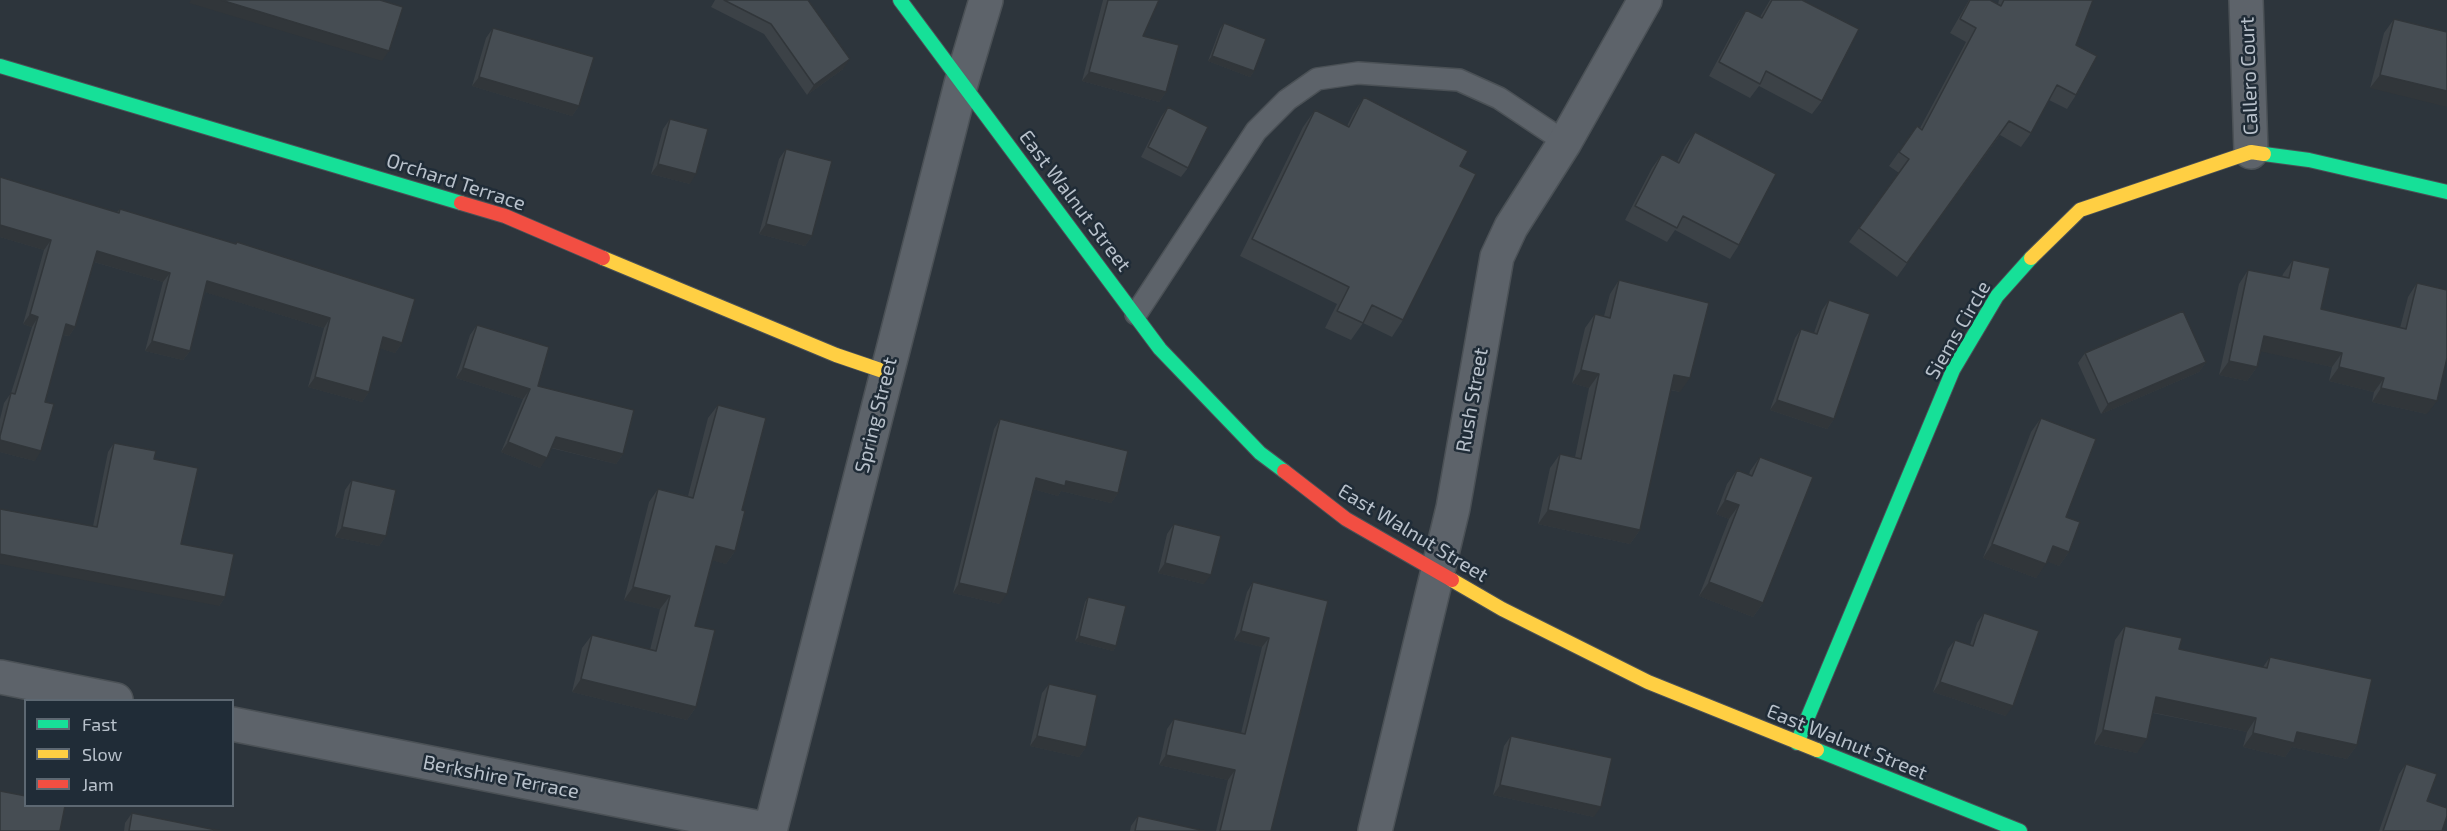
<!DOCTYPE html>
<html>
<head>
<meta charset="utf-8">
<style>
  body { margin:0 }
  #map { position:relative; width:2447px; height:831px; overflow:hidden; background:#2d353c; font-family:"Exo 2",sans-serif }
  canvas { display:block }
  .legend { position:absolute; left:24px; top:699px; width:210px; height:108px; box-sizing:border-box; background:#202c37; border:2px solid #5d6872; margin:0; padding:8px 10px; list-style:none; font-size:18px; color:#b8c1cb }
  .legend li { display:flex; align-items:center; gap:12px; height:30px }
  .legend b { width:30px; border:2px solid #5d6872 }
</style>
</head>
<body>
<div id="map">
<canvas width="2447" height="831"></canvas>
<ul class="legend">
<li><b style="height:8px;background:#16e098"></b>Fast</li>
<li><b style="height:8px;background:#ffcf43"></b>Slow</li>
<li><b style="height:8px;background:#f24e42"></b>Jam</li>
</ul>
</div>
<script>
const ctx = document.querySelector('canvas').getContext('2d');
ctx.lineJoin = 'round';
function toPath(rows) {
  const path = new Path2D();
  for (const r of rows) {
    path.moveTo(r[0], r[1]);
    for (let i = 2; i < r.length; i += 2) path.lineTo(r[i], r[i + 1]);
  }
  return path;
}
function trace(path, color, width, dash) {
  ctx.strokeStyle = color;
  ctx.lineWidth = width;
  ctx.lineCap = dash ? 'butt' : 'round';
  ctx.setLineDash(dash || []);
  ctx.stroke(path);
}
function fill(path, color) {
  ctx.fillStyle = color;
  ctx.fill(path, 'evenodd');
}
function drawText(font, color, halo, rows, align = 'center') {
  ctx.font = font + ' "Exo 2",sans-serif';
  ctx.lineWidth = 5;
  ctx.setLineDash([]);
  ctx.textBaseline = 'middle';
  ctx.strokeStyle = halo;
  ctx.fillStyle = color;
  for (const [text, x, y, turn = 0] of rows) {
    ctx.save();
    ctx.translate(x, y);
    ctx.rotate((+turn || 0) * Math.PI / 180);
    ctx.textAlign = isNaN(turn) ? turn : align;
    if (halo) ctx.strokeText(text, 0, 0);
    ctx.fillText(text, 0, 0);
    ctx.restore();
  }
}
const lane = toPath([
  [1136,314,1256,131,1287,100,1317,79,1358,73,1459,80,1499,98,1565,142]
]);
const street = toPath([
  [2246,0,2251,152],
  [0,677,116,700],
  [232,724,770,830],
  [770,831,961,84,986,0],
  [1375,831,1453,508,1497,257,1511,227,1565,142,1645,0]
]);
const fast = toPath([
  [900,0,1160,349,1260,453,1284,471],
  [0,66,461,203],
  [2264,154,2309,160,2447,192],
  [1797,743,1953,370,1997,296,2031,258],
  [1817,750,2020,831]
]);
const slow = toPath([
  [603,258,836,355,886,372],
  [2031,258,2080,210,2251,152,2264,154],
  [1452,580,1502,609,1648,682,1817,750]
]);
const jam = toPath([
  [461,203,505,216,603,258],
  [1284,471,1346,519,1452,580]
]);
trace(lane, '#4b5156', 24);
trace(street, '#4b5156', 36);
trace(fast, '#4b5156', 16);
trace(slow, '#4b5156', 16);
trace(jam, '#4b5156', 16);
trace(lane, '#5d636a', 21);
trace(street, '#5d636a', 33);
trace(fast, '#16e098', 14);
trace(slow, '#ffcf43', 14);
trace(jam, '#f24e42', 14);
fill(toPath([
  [715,0,808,0,843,69,807,95,764,34,711,7],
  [1103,0,1159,0,1143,36,1166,92,1159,102,1082,81],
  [1770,0,1802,0,1822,101,1812,114,1759,86,1750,98,1709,76,1737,24,1746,10,1760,17],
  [1969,0,1990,0,1998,4,1999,0,2093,0,2076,45,2076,95,2067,109,2049,100,2031,133,2021,147,2000,135,1897,277,1849,242,1899,173,1889,166,1917,126,1920,128,1966,42,1950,33],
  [2394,19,2447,32,2370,88,2384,33],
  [1224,23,1254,71,1250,77,1208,61,1220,29],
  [493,28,579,106,572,116,472,86,486,38],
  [1364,97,1460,166,1403,320,1392,337,1363,323,1351,340,1325,328,1337,304,1240,256,1303,127,1315,110,1347,126,1353,114],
  [1168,107,1188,168,1181,177,1141,157,1161,117],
  [670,119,690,184,651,174,663,129],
  [1695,132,1739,245,1730,259,1675,230,1667,242,1625,220,1652,168,1662,154,1677,162,1685,146],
  [786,149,812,236,805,246,759,234,779,159],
  [0,177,117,212,120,209,235,244,237,242,402,343,395,353,380,348,369,392,362,402,308,387,324,328,205,292,190,351,183,360,145,351,163,282,94,262,75,327,69,336,63,335,45,402,35,461,0,452,0,419,4,403,11,393,32,327,23,324,44,250,0,237],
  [2293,260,2321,309,2400,328,2408,297,2417,283,2427,414,2372,402,2374,392,2329,381,2332,367,2261,351,2257,367,2247,381,2219,375,2239,284,2248,270,2282,277,2283,274],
  [1619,280,1680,392,1670,390,1640,530,1630,544,1538,524,1550,468,1560,454,1575,457,1589,388,1572,383,1585,328,1595,314,1604,316,1610,294],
  [1829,300,1834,419,1827,429,1770,410,1795,338,1801,329,1814,333,1822,310],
  [477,325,538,386,623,454,616,464,551,448,540,468,501,452,523,399,456,378,470,335],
  [2085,353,2206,362,2199,372,2101,414,2078,363],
  [718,405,742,510,735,551,726,564,712,560,695,626,696,707,687,720,572,692,582,648,592,635,650,650,660,609,624,600,649,502,658,489,688,496,708,418],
  [2041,418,2066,517,2069,552,2059,566,2047,561,2036,578,1983,558,2031,432],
  [1000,419,1118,493,1111,503,1061,491,1058,496,1033,489,1000,604,953,593,994,429],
  [114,443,154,459,181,544,225,597,219,606,93,526,108,452],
  [1760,457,1763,603,1753,617,1699,596,1729,519,1716,514,1727,484,1737,470,1749,475,1750,471],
  [352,480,386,536,379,546,335,537,345,490],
  [1174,524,1204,584,1158,573,1167,534],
  [1253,582,1328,601,1271,831,1216,831,1228,780,1159,765,1167,729,1174,719,1241,733,1262,647,1234,640,1247,592],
  [1088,597,1116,646,1113,651,1075,641,1085,602],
  [1984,613,2006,716,1933,692,1948,649,1955,640,1970,645,1977,623],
  [2125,626,2179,649,2263,667,2270,657,2357,745,2347,759,2292,747,2285,757,2243,747,2247,732,2153,713,2137,753,2094,744,2115,640],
  [1049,684,1086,747,1079,757,1030,746,1042,693],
  [1511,736,1594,817,1493,795,1504,746],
  [2406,764,2427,801,2442,831,2379,831,2399,774],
  [132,813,221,831,124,831,125,823],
  [1138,816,1205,831,1130,831,1131,826]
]), '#3c4247');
fill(toPath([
  [191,0,221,0,389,51,382,61,189,3],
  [1212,56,1254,71,1250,77,1208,61],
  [850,59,843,69,807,95,814,85],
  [1089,72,1166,92,1159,102,1082,81],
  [2380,75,2447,91,2447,107,2370,88],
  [479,77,579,106,572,116,472,86],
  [658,164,696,174,690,184,651,174],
  [766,224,812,236,805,246,759,234],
  [0,225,51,240,44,250,0,237],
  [97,251,170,273,163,282,91,261],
  [207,281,330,318,324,328,201,291],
  [30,314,38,317,32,327,23,324],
  [66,324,75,327,69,336,60,334],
  [2264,336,2342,353,2332,367,2254,350],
  [383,337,402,343,395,353,376,347],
  [152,341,190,351,183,360,145,351],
  [2229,361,2257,367,2247,381,2219,375],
  [2206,362,2199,372,2101,414,2108,404],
  [2339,367,2384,378,2374,392,2329,381],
  [463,368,530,389,523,399,456,378],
  [1581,370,1599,374,1589,388,1572,383],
  [1674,375,1690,378,1680,392,1664,388],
  [315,377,369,392,362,402,308,387],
  [2381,388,2437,401,2427,414,2372,402],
  [1777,400,1834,419,1827,429,1770,410],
  [556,437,623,454,616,464,549,447],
  [0,440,41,451,35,461,0,452],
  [508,442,547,458,540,468,501,452],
  [1036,478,1066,481,1118,493,1111,503,1061,491,1058,496,1029,488],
  [1725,500,1739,505,1729,519,1716,514],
  [1548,510,1640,530,1630,544,1538,524],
  [342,527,386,536,379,546,335,537],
  [1992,544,2046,564,2036,578,1983,558],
  [716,546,735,551,726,564,707,559],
  [2053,546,2069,552,2059,566,2043,560],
  [0,554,225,597,219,606,0,564],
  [1165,563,1211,575,1204,584,1158,573],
  [1709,582,1763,603,1753,617,1699,596],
  [959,583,1007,594,1000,604,953,593],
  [633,587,670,596,660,609,624,600],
  [1241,631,1269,638,1262,647,1234,640],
  [1079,636,1116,646,1113,651,1075,641],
  [581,679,696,707,687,720,572,692],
  [1940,682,2013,706,2006,716,1933,692],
  [2156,697,2256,718,2247,732,2146,711],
  [2103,730,2147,739,2137,753,2094,744],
  [2297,732,2357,745,2347,759,2292,747,2285,757,2243,747,2253,733],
  [1037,736,1086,747,1079,757,1030,746],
  [1166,755,1235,770,1228,780,1159,765],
  [1500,785,1601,807,1594,817,1493,795]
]), '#31363a');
const building = toPath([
  [221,0,380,0,403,7,389,51,221,0],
  [724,0,808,0,850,59,814,85,771,24,724,0],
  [1108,0,1159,0,1143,36,1179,45,1166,92,1089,72,1108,0],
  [1772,0,1802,0,1859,29,1822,101,1766,71,1760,84,1719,62,1746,10,1762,18,1772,0],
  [1970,0,1990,0,2001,6,2004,0,2093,0,2076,45,2097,56,2076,95,2057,85,2031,133,2009,121,1907,263,1859,228,1909,159,1899,152,1917,126,1922,130,1976,28,1960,19,1970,0],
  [2394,19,2447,32,2447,91,2380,75,2394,19],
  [1224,23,1266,39,1254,71,1212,56,1224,23],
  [493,28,594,57,579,106,479,77,493,28],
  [1364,97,1468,151,1460,166,1476,174,1403,320,1372,305,1363,323,1337,311,1349,287,1252,239,1315,110,1349,127,1364,97],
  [1168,107,1208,127,1188,168,1148,147,1168,107],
  [670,119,708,129,696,174,658,164,670,119],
  [1695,132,1776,174,1739,245,1683,216,1677,228,1635,206,1662,154,1679,163,1695,132],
  [786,149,832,161,812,236,766,224,786,149],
  [0,177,119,213,120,209,236,244,237,242,415,299,402,343,383,337,369,392,315,377,330,318,207,281,190,351,152,341,170,273,97,251,75,327,66,324,45,402,54,404,41,451,0,440,0,436,11,393,15,394,38,317,30,314,51,240,0,225,0,177],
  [2293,260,2330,268,2321,309,2406,329,2417,283,2447,290,2447,358,2437,401,2381,388,2384,378,2339,367,2342,353,2264,336,2257,367,2229,361,2248,270,2289,278,2293,260],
  [1619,280,1709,303,1690,378,1674,375,1640,530,1548,510,1560,454,1581,459,1599,374,1581,370,1595,314,1610,318,1619,280],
  [1829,300,1870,314,1834,419,1777,400,1801,329,1817,334,1829,300],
  [2183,311,2206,362,2108,404,2085,353,2183,311],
  [477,325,549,347,538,386,634,410,623,454,556,437,547,458,508,442,530,389,463,368,477,325],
  [718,405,766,418,742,510,745,511,735,551,716,546,695,626,715,630,696,707,581,679,592,635,656,651,670,596,633,587,658,489,693,498,718,405],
  [2041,418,2096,439,2066,517,2080,522,2069,552,2053,546,2046,564,1992,544,2041,418],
  [1000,419,1128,451,1118,493,1066,481,1065,486,1036,478,1007,594,959,583,1000,419],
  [114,443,156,451,154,459,198,468,181,544,234,554,225,597,0,554,0,509,97,527,114,443],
  [1760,457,1813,477,1763,603,1709,582,1739,505,1725,500,1737,470,1752,476,1760,457],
  [352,480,396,490,386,536,342,527,352,480],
  [1174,524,1221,536,1211,575,1165,563,1174,524],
  [1253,582,1328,601,1271,831,1220,831,1235,770,1166,755,1174,719,1245,734,1269,638,1241,631,1253,582],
  [1088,597,1126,606,1116,646,1079,636,1088,597],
  [1984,613,2039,631,2013,706,1940,682,1955,640,1973,646,1984,613],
  [2125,626,2182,638,2179,649,2267,668,2270,657,2372,679,2357,745,2297,732,2294,743,2253,733,2256,718,2156,697,2147,739,2103,730,2125,626],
  [1049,684,1097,695,1086,747,1037,736,1049,684],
  [1511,736,1612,758,1601,807,1500,785,1511,736],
  [2406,764,2437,774,2427,801,2447,808,2447,816,2442,831,2383,831,2406,764],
  [0,791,26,796,26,806,65,806,60,831,0,831,0,791],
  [132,813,221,831,129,831,132,813],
  [1138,816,1205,831,1135,831,1138,816]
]);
fill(building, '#464d53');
trace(building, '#31363a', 1.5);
drawText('20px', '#b8c1cb', '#202c37', [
  ["Callero Court",2249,76,-92],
  ["Orchard Terrace",456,182,18],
  ["East Walnut Street",1075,201,53],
  ["Siems Circle",1958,330,-60],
  ["Rush Street",1472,400,-80],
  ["Spring Street",876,415,-76],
  ["East Walnut Street",1413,533,31],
  ["East Walnut Street",1847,742,22],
  ["Berkshire Terrace",501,777,11]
]);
</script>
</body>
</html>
